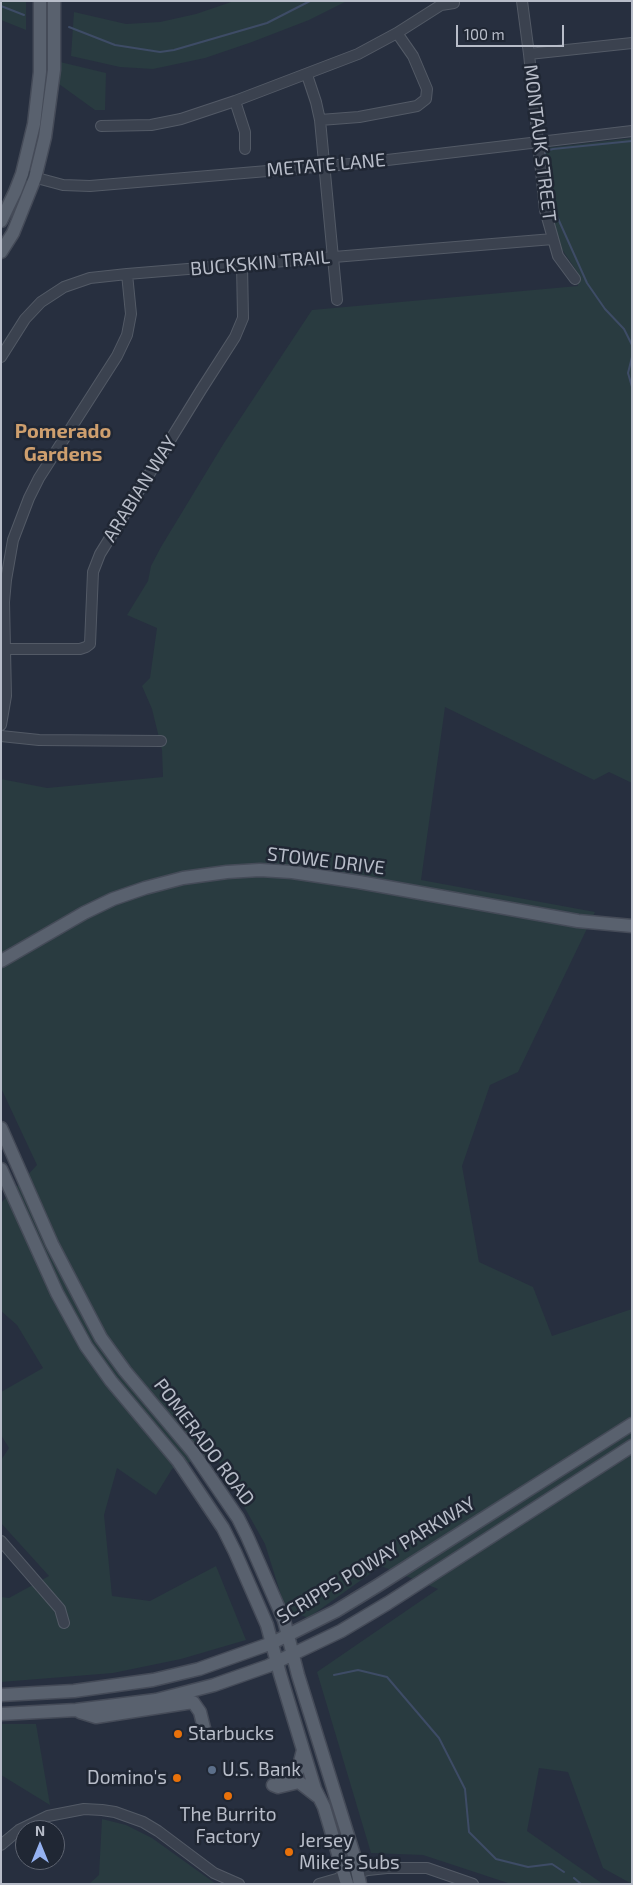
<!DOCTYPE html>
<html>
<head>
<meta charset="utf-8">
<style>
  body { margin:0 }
  #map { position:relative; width:633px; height:1885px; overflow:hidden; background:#272f3f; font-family:"Exo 2",sans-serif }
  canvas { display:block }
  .frame { position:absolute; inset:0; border:2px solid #b8bdc9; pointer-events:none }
  .north { position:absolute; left:15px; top:1820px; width:50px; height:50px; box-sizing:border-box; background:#202734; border:1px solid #5d6370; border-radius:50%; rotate:0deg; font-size:14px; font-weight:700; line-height:20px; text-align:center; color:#b8bdc9 }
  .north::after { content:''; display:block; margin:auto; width:18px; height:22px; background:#95b2f1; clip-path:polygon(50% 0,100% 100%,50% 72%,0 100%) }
  .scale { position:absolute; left:456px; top:25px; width:108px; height:22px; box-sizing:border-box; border:2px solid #b8bdc9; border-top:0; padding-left:6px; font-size:15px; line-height:18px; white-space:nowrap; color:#b8bdc9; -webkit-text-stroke:4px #202734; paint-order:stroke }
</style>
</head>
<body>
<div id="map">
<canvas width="633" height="1885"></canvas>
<div class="frame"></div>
<div class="north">N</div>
<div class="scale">100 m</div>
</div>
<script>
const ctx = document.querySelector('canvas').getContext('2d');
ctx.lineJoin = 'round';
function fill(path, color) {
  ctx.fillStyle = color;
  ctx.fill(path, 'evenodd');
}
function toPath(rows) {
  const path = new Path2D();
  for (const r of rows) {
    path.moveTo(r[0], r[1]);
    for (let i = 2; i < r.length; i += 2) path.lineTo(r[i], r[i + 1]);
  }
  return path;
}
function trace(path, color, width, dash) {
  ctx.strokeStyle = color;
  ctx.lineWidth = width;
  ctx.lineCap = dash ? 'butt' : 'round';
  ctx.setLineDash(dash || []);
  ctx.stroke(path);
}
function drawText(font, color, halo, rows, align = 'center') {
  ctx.font = font + ' "Exo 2",sans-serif';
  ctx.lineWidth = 5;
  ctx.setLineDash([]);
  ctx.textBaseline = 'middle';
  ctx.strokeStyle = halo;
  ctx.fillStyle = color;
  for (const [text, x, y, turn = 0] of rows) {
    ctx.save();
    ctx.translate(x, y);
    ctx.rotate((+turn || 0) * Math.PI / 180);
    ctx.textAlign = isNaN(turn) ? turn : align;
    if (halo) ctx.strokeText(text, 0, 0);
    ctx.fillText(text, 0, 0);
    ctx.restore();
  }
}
fill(toPath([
  [1,1,26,1,26,30,1,20],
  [234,1,347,1,309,20,252,42,205,58,153,69,120,67,71,56,74,12,126,24,160,22,196,14],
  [60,62,106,73,105,110,95,110,59,84],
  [632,138,632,783,609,772,594,780,445,707,421,880,595,912,518,1072,490,1085,462,1166,479,1262,533,1287,552,1336,632,1309,632,1884,603,1868,568,1772,539,1768,527,1831,603,1884,511,1884,423,1855,371,1853,317,1672,438,1589,381,1566,308,1618,285,1608,265,1544,214,1453,172,1469,156,1495,117,1468,104,1515,112,1596,150,1601,216,1566,246,1640,181,1659,113,1673,1,1682,1,1597,9,1598,49,1576,1,1523,1,1460,9,1448,1,1435,1,1392,43,1368,17,1325,1,1311,1,1203,37,1165,1,1088,1,779,47,788,163,777,162,750,152,709,142,686,150,678,157,628,127,615,148,581,151,566,161,547,224,443,312,310,578,286,578,273,561,248,552,222,545,148],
  [1,1724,36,1724,50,1805,1,1775],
  [102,1819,126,1825,152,1838,216,1884,89,1884,99,1875]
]), '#293b40');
trace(toPath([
  [1,6,24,15],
  [69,27,115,45,160,52,174,50,267,23,310,1],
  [549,150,553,149,632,141],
  [545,153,549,186,556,214,587,283,605,309,624,329,632,345],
  [632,357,628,373,632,387],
  [334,1675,358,1670,387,1677,439,1738,465,1789,469,1832,496,1859,528,1867,552,1864,564,1872],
  [574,1878,581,1884]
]), '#3e4c66', 2);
const minor = toPath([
  [522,1,529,54,545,210,558,256,575,279],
  [529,54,632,43],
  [307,75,316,102,320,120,337,300],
  [235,101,245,132,245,149],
  [320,120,359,117,417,106,426,99,427,89,413,56,397,33],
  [101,126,151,125,181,119,235,101,358,54,397,33,441,5,454,3],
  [22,174,63,185,90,186,362,163,632,131],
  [1,357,25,319,41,302,64,287,90,278,127,274,553,239],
  [6,649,80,649,86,647,90,644,93,572,100,554,201,390,235,337,243,318,242,264],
  [1,725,6,696,4,602,6,580,13,540,29,498,39,478,117,356,127,335,131,314,127,274],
  [1,736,39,740,161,741],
  [1,1541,60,1609,64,1623],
  [1,1845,19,1830,48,1816,84,1809,102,1810,115,1812,143,1822,158,1831,214,1873,239,1884],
  [319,1884,368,1870,387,1868,427,1868,473,1884]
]);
const major = toPath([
  [1,221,15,192,22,174,34,124,40,72,40,1],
  [1,252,13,233,35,178,45,137,54,70,54,1],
  [1,961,84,913,113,899,145,888,183,878,227,872,260,870,292,872,359,882,578,921,632,926],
  [1,1128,52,1244,101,1338,125,1371,193,1452,238,1518,247,1536,284,1620,298,1675,354,1855,360,1884],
  [1,1169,57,1293,86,1346,111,1381,178,1461,223,1528,235,1552,267,1625,280,1674,315,1789,324,1807,347,1884],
  [1,1695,74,1691,153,1680,199,1669,272,1643,336,1611,377,1586,632,1424],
  [80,1712,96,1717,193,1702,200,1712,205,1732],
  [1,1714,76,1710,156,1700,214,1685,268,1666,341,1631,388,1603,632,1446],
  [281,1779,293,1775,298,1770,303,1750],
  [273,1785,278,1787,299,1782,317,1796]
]);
trace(minor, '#535a66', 12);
trace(major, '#454b58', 15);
trace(minor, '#3b424f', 10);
trace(major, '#59616e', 12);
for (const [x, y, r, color] of [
  [178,1734,5,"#e8710a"],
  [212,1770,5,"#5c6f8a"],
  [177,1778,5,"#e8710a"],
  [228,1796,5,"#e8710a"],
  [289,1852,5,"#e8710a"]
]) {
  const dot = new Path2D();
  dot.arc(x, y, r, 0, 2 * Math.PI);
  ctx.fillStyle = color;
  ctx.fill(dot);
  trace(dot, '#202734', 2);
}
drawText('19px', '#b8bdc9', '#202734', [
  ["MONTAUK STREET",540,143,83],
  ["METATE LANE",326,165,-5],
  ["BUCKSKIN TRAIL",260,263,-5],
  ["ARABIAN WAY",140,489,-58],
  ["STOWE DRIVE",326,861,7],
  ["POMERADO ROAD",204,1442,53],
  ["SCRIPPS POWAY PARKWAY",376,1560,-31]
]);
drawText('19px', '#b8bdc9', '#202734', [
  ["Starbucks",188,1734],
  ["U.S. Bank",222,1770],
  ["Domino's",167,1778,"right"],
  ["The Burrito",228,1815,"center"],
  ["Factory",228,1837,"center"],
  ["Jersey",299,1841],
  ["Mike's Subs",299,1863]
], 'left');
drawText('bold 20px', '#ce9f6e', '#202734', [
  ["Pomerado",63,431],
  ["Gardens",63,454]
]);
</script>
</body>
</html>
